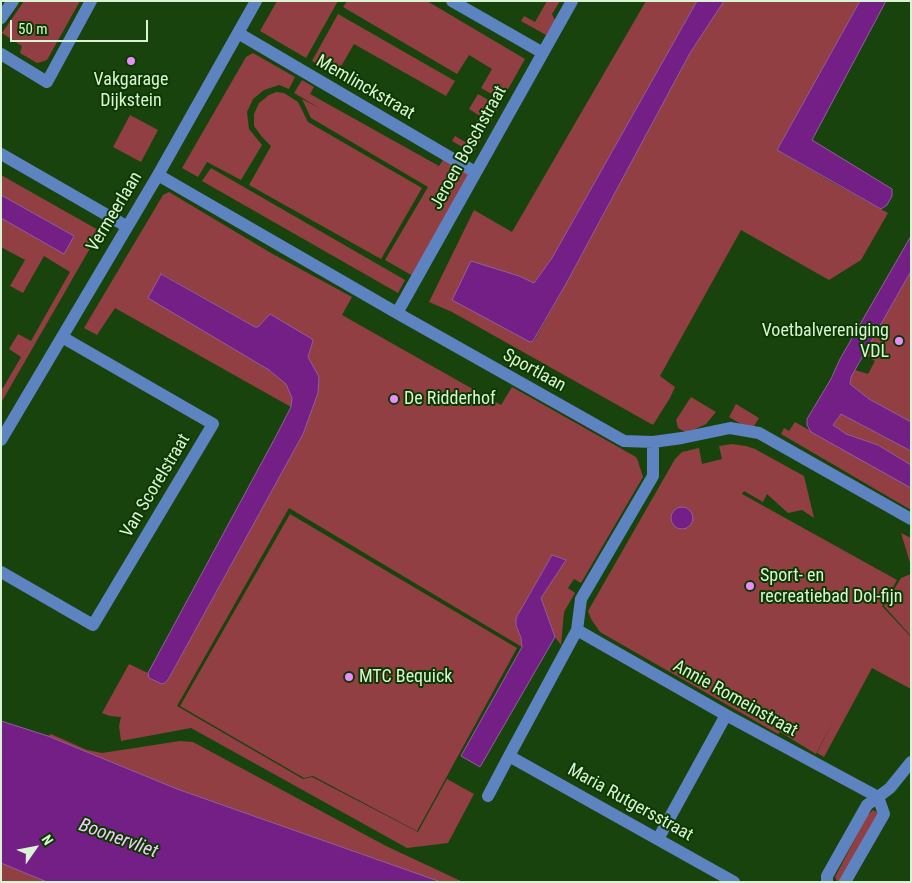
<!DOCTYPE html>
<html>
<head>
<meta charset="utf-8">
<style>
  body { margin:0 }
  #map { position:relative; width:912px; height:883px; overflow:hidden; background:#18430c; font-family:"Roboto Condensed",sans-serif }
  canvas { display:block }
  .frame { position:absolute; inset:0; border:2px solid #dbf3d5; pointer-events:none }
  .north { position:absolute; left:10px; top:823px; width:50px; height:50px; -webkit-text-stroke:4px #0c3900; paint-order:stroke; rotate:57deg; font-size:14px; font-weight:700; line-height:20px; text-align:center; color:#dbf3d5 }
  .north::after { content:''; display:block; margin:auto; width:18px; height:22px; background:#dbf3d5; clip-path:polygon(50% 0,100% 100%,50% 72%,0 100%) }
  .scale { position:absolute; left:10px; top:20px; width:138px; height:22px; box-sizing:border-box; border:2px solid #dbf3d5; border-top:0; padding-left:6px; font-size:15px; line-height:18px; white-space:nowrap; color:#dbf3d5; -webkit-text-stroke:4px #0c3900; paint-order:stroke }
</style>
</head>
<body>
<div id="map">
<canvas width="912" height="883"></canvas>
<div class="frame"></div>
<div class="north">N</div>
<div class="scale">50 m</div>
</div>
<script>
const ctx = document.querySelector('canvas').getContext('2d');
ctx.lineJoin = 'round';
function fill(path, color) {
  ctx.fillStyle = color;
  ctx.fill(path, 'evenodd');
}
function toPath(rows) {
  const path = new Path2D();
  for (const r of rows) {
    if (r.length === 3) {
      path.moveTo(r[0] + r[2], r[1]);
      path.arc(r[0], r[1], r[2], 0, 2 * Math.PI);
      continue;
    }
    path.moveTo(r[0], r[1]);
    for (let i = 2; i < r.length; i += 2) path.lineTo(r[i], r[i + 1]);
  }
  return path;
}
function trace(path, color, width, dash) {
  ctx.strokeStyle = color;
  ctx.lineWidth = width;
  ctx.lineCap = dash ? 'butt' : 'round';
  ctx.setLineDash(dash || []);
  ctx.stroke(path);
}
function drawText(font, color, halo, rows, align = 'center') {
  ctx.font = font + ' "Roboto Condensed",sans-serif';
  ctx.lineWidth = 4;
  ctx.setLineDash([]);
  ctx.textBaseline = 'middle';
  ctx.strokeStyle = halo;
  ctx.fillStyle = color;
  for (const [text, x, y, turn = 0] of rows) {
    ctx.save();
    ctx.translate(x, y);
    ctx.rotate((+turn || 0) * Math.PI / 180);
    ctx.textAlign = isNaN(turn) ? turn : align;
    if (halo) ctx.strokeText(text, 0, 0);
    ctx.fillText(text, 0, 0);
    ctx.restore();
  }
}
fill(toPath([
  [24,1,80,1,47,60,41,62,37,63,20,53,22,46,2,33],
  [277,1,338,1,306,58,260,31],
  [347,1,427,1,525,59,502,100,481,88,492,69,469,55,457,74,343,7],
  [547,1,560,1,552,14,555,20,546,35,521,21,524,16,535,22],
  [646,1,697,1,552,258,534,283,519,276,453,300,530,342,534,341,567,282,690,53,724,1,860,1,777,150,830,181,888,213,861,260,829,280,741,230,660,376,675,387,670,398,653,425,452,312,429,302,474,210,512,232],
  [338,14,455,81,446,96,354,44,336,75,312,61],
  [253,53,295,77,289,89,279,85,264,90,253,99,247,112,249,129,262,145,241,180,207,162,198,177,182,168,246,57],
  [302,80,314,87,310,94,439,166,443,160,469,175,413,276,385,260,428,187,311,118,302,99,321,109,294,93],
  [276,92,284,93,298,102,308,122,422,188,381,259,249,185,271,146,262,137,254,126,254,114,259,103,269,95],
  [478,94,499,106,473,153,452,141,455,136,465,142,480,116,469,109],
  [130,115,158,130,141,162,113,147],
  [211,168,405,280,398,293,202,181],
  [1,175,100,231,1,403,1,388,3,388,21,357,9,349,18,334,31,341,70,272,44,256,23,293,10,286,25,260,1,247,1,218,64,254,74,236,1,195],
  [169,192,271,253,352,297,342,315,501,405,512,387,636,457,638,461,643,477,581,583,574,579,568,588,575,593,564,612,561,645,555,637,541,598,566,560,552,555,516,618,516,625,521,639,522,647,289,508,177,706,303,779,312,777,418,832,447,779,474,794,448,843,407,848,191,728,121,741,119,726,121,717,110,716,102,713,129,664,148,673,149,678,169,678,303,434,319,377,308,357,313,341,267,317,258,328,255,327,162,274,149,298,269,370,286,384,292,398,291,407,115,308,97,335,84,328,163,195],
  [911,271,911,422,869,399,850,384,851,377,855,370,868,374,875,361,864,354],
  [691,397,716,412,706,424,687,433,678,428,676,420],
  [736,404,759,418,754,426,746,427,729,417],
  [841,414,911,451,911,465,878,445,846,434,833,425],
  [795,422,911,488,911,510,781,434,784,428,789,431],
  [732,444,746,446,755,449,804,476,814,518,802,510,788,513,767,494,763,502,744,491,742,494,897,580,882,606,911,637,911,689,872,668,824,757,817,753,833,721,816,754,780,732,778,734,600,632,591,619,588,611,675,459,682,452,699,448,702,464,722,459,719,446],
  [290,514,517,648,417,831,313,776,304,778,180,706],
  [901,533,911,538,911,566],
  [911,574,911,636,884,606,901,578],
  [51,734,87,750,102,753,180,741,193,742,386,846,463,882,441,882,177,789,48,736],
  [873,810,877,812,878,816,842,881,837,881,835,877,867,816],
  [1,863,20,871,47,882,1,882]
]), '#913f43');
const water = toPath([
  [697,1,724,1,690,53,567,282,533,341,530,342,452,300,471,261,519,276,534,283,552,258,697,1],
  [860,1,886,1,812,140,892,189,892,196,887,205,881,209,777,150,860,1],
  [1,195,74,236,64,254,1,218,1,195],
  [911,236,911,271,851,377,850,384,869,399,911,422,911,451,841,414,833,425,846,434,878,445,911,465,911,488,811,432,807,425,807,419,831,379,840,359,911,236],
  [161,274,255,327,258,327,270,314,312,339,313,341,308,357,319,377,318,393,303,434,169,678,165,683,162,684,149,678,148,673,275,438,291,407,292,398,286,384,269,370,148,298,161,274],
  [682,518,11],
  [552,555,566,560,541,598,555,637,480,767,461,756,522,647,521,638,516,625,516,618,552,555],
  [1,721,48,736,177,789,441,882,47,882,1,863,1,721]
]);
fill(water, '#731f85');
trace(water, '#925f9d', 1);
trace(toPath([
  [452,1,543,53],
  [1,18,13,1],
  [238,33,475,172],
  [1,54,47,82,91,1],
  [1,154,126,226],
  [158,175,397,313,624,441,653,442,682,438,730,428,759,433,911,519],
  [397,313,572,1],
  [1,440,158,175,256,1],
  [653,442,653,476,581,599,577,630,509,756,734,882],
  [1,572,93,625,213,424,62,337],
  [577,630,726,715,878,797,890,788,911,762],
  [488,796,509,756],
  [658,839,726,715],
  [827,882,827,876,867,805,878,797,884,814,845,882]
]), '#5d83c1', 12);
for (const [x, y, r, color] of [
  [131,61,5,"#e98efe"],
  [899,341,5,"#e98efe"],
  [394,399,5,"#e98efe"],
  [750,586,5,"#e98efe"],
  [349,677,5,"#e98efe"]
]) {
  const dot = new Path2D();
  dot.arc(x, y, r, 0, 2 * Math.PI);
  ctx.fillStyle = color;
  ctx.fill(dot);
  trace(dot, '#0c3900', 2);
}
drawText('18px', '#dbf3d5', '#0c3900', [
  ["Vakgarage",131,80,"center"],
  ["Dijkstein",131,101,"center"],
  ["Voetbalvereniging",889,331,"right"],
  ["VDL",889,352,"right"],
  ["De Ridderhof",404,399],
  ["Sport- en",760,576],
  ["recreatiebad Dol-fijn",760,597],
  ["MTC Bequick",359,677]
], 'left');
drawText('18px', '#dbf3d5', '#0c3900', [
  ["Memlinckstraat",365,88,30],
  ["Jeroen Boschstraat",469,148,-61],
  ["Vermeerlaan",115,212,-59],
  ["Sportlaan",534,371,29],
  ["Van Scorelstraat",156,486,-59],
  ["Annie Romeinstraat",735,699,29],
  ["Maria Rutgersstraat",630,803,29]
]);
drawText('italic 19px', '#f4cbfd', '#0c3900', [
  ["Boonervliet",118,839,20]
]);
</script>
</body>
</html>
